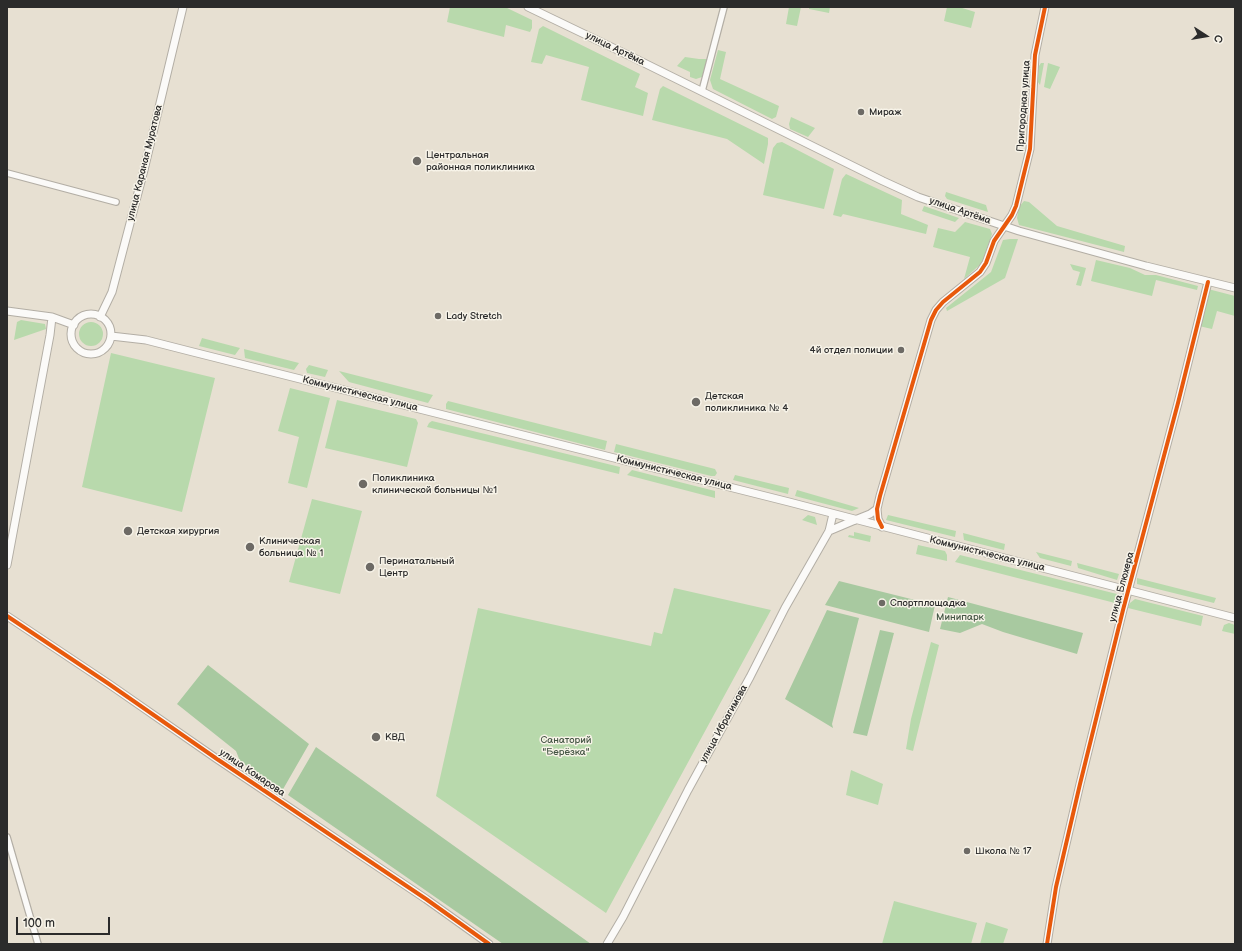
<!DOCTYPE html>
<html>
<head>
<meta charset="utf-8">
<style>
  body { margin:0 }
  #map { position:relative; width:1242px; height:951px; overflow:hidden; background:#e7e0d2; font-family:"Balsamiq Sans",sans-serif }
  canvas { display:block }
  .frame { position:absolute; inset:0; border:8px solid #2b2b2b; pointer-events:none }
  .north { position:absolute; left:1186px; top:16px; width:40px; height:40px; -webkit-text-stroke:3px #f7f3e8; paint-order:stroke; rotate:102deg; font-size:11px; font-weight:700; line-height:16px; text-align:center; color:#2b2b2b }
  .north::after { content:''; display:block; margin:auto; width:14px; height:18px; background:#2b2b2b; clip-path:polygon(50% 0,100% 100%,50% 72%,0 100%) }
  .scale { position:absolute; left:16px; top:917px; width:94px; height:18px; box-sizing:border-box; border:2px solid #2b2b2b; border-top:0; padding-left:5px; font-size:12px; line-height:14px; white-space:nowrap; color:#2b2b2b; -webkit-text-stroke:3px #f7f3e8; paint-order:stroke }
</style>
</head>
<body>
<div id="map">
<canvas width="1242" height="951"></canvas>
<div class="frame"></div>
<div class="north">С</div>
<div class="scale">100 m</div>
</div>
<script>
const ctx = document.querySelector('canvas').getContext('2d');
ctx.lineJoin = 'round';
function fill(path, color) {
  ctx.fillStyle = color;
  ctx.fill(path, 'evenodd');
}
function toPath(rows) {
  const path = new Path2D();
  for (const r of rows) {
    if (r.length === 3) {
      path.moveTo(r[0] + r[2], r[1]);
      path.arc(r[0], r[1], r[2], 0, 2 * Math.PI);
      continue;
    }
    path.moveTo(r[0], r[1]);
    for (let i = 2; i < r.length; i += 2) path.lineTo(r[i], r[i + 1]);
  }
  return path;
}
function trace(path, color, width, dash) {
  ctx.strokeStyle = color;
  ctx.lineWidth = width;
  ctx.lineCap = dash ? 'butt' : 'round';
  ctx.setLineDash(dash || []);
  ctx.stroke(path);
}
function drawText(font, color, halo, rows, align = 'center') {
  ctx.font = font + ' "Balsamiq Sans",sans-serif';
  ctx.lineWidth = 3;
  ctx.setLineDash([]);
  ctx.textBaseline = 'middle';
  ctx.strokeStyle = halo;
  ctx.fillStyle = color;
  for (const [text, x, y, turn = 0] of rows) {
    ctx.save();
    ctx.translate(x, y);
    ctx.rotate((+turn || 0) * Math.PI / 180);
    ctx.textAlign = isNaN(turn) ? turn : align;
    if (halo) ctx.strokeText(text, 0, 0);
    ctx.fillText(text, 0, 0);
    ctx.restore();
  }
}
fill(toPath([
  [450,7,505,7,532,20,532,28,530,32,506,25,504,37,447,22],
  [789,7,801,7,797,26,786,24],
  [809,7,830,7,829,13,809,9],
  [947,7,959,7,975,12,971,28,944,21],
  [543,26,640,74,635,87,648,93,643,116,581,100,589,67,546,55,542,64,531,62,539,29],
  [718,50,726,52,720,79,779,106,776,117,772,119,713,89,710,80],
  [685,57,699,59,708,59,702,77,696,79,690,77,690,72,677,66],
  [1041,63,1044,63,1040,85,1038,82,1039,66],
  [1048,63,1060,67,1050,89,1044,87],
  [663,86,768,138,768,144,764,164,727,139,652,120,660,89],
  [791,117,815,128,808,137,790,129,789,124],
  [782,142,834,169,824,209,763,195,773,148,777,143],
  [846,174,902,200,901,214,928,225,926,234,843,214,841,217,833,215,842,179],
  [946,192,986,205,988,212,947,199,945,196],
  [1024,201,1029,202,1057,226,1125,246,1124,252,1019,225,1017,218,1019,207],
  [924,206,959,218,955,222,922,211],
  [965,222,990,229,992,234,982,263,964,279,970,257,933,247,938,228,955,232],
  [1010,239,1018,239,1005,278,947,311,946,308,991,272,1003,240],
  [1096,260,1130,268,1145,275,1156,275,1198,286,1197,290,1156,280,1152,296,1091,281],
  [1070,264,1086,268,1081,286,1076,285,1080,272,1073,270],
  [1208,289,1235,296,1235,316,1217,311,1212,329,1199,326],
  [21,320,45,324,46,329,14,340,17,322],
  [91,334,12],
  [202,338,240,348,235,355,199,346],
  [244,349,299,363,294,370,245,358],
  [111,353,215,378,182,512,82,487],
  [309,365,328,370,325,377,307,373,306,369],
  [339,371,433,395,428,403,349,382],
  [290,388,330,398,307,488,288,483,299,437,278,431],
  [337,400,416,419,418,423,407,467,325,448],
  [448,401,607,441,605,450,446,409,446,404],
  [432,421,620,467,619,474,427,427,429,423],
  [616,444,715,469,717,473,715,476,711,476,614,452],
  [632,470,715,491,715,498,627,475],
  [735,475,789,488,788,494,733,480],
  [797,490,859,508,852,511,795,496],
  [312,499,362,511,340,594,289,582],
  [808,515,815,517,817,525,802,520],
  [888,515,956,531,955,537,886,520],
  [854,532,871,536,870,542,848,537,849,535,854,536],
  [963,533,1005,544,1004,550,964,540],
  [918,545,945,551,947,555,947,561,916,554],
  [1036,552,1072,561,1071,566,1040,558],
  [960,555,1117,594,1115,603,955,562],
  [1077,563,1119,574,1117,580,1078,568],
  [1137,578,1216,598,1214,603,1137,584],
  [674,588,771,610,606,913,436,796,478,608,651,646,654,632,662,634],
  [1135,599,1203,616,1201,626,1128,608,1130,603],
  [1229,623,1235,625,1235,634,1222,631,1224,625],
  [931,642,939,645,913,751,906,749,911,719],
  [851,770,883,784,878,805,846,795],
  [894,901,977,923,971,944,882,944],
  [986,922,1008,929,1003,944,980,944]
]), '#b8d9ac');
fill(toPath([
  [839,581,935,605,929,632,825,605],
  [948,597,1083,633,1077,654,1003,632,982,624,960,633,940,629],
  [827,610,859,618,832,724,833,728,785,699],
  [880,630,894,633,867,736,853,733],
  [208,665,309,744,282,791,240,761,236,751,177,704],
  [316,747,591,944,503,944,288,795]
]), '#a8c9a0');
const minor = toPath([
  [702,91,724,7],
  [7,173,116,202],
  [7,837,38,944]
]);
const tertiary = toPath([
  [7,311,52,317,74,325],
  [855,520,870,514,877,509],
  [882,527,878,519,877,509,880,496,931,320,936,310,943,302,980,272,986,263,994,241,1012,215,1016,206,1030,149,1035,55,1045,7],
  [7,565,50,335,52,317],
  [7,616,109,684,217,759,426,899,489,944],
  [1047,944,1056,887,1080,784,1123,610,1178,403,1208,282]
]);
const secondary = toPath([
  [528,7,632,57,883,181,918,197,1019,231,1146,266,1235,288],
  [91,334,20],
  [100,317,112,292,144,170,183,7],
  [111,336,146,340,189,351,789,502,1235,618],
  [829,531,855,520],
  [607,944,623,917,688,790,750,677,785,608,829,531,833,514]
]);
trace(minor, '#b3aea5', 8);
trace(tertiary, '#b3aea5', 9);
trace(secondary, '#b3aea5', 9);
trace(minor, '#fbfaf8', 5.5);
trace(tertiary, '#fbfaf8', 7);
trace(secondary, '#fbfaf8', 7);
trace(toPath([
  [7,943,7,944]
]), '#b3b2b0', 2);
trace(toPath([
  [882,527,878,519,877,509,880,496,931,320,936,310,943,302,980,272,986,263,994,241,1012,215,1016,206,1030,149,1035,55,1045,7],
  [7,616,109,684,217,759,426,899,489,944],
  [1047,944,1056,887,1080,784,1123,610,1178,403,1208,282]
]), '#e8590c', 4);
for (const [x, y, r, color] of [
  [861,112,4,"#6d6a65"],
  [417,161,5,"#6d6a65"],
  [438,316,4,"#6d6a65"],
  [901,350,4,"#6d6a65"],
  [696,402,5,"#6d6a65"],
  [363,484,5,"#6d6a65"],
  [128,531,5,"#6d6a65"],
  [250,547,5,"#6d6a65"],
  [370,567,5,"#6d6a65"],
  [882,603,4,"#6d6a65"],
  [376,737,5,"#6d6a65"],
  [967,851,4,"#6d6a65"]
]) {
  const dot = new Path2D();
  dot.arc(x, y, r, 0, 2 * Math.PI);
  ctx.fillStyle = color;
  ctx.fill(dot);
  trace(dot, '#f7f3e8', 1.5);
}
drawText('10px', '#2b2b2b', '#f7f3e8', [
  ["улица Артёма",615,49,26],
  ["Пригородная улица",1024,106,-86],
  ["улица Караная Муратова",145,163,-76],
  ["улица Артёма",960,211,19],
  ["Коммунистическая улица",360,394,14],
  ["Коммунистическая улица",674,473,14],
  ["Коммунистическая улица",987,554,14],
  ["улица Блюхера",1122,587,-75],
  ["улица Ибрагимова",724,724,-61],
  ["улица Комарова",252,773,34]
]);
drawText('10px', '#2b2b2b', '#f7f3e8', [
  ["Мираж",869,112],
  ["Центральная",426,155],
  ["районная поликлиника",426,167],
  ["Lady Stretch",446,316],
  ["4й отдел полиции",893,350,"right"],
  ["Детская",705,396],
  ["поликлиника № 4",705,408],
  ["Поликлиника",372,478],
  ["клинической больницы №1",372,490],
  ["Детская хирургия",137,531],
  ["Клиническая",259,541],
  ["больница № 1",259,553],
  ["Перинатальный",379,561],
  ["Центр",379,573],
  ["Спортплощадка",890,603],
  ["КВД",385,737],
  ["Школа № 17",975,851]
], 'left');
drawText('10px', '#454', '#f7f3e8', [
  ["Минипарк",960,617],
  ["Санаторий",566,740],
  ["\"Берёзка\"",566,752]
]);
</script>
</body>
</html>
